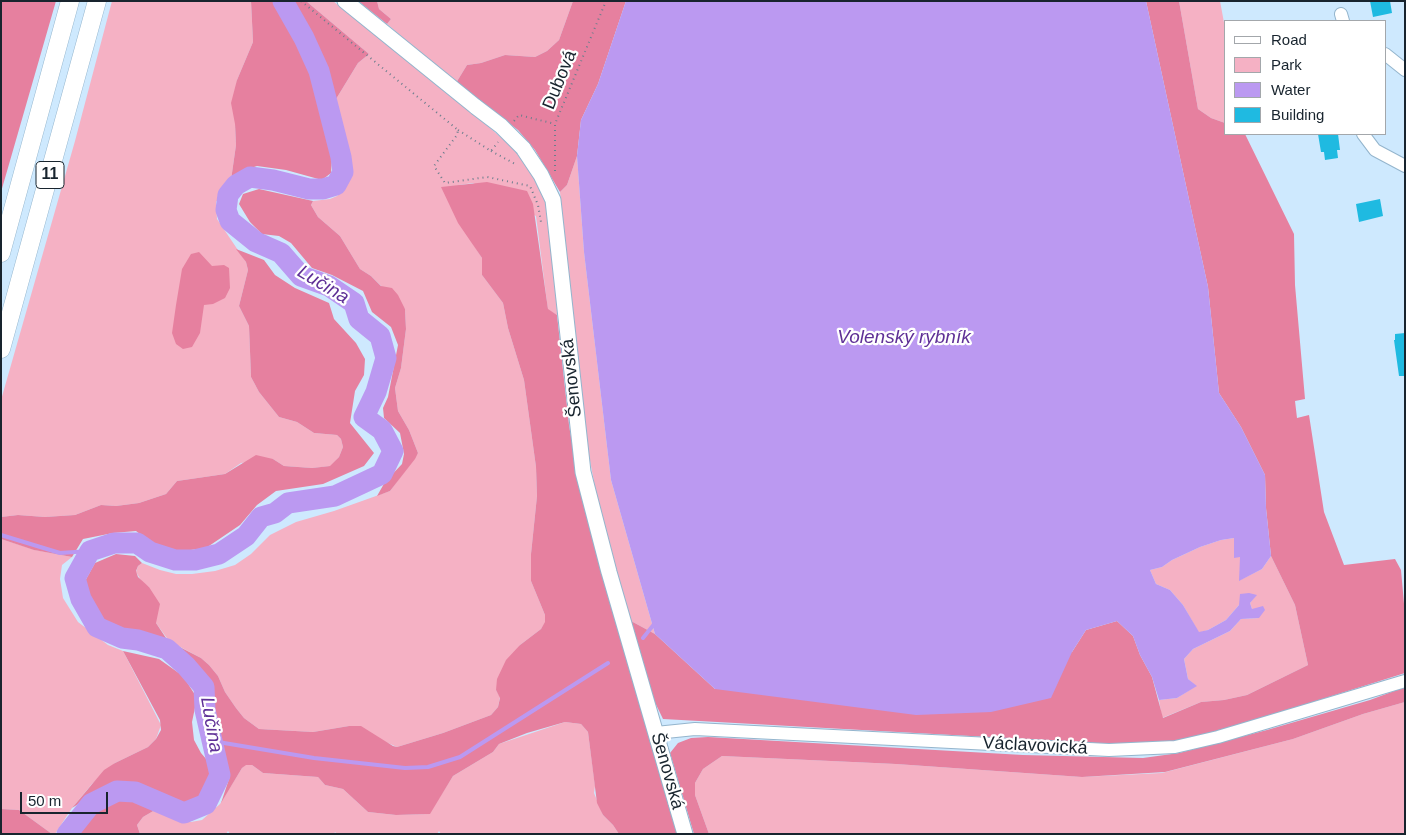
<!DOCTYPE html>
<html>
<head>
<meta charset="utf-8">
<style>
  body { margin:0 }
  #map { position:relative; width:1406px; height:835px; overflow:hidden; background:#cee9fe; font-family:Helvetica,sans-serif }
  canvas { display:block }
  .frame { position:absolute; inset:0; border:2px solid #18242e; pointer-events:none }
  .legend { position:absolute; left:1224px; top:20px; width:162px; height:115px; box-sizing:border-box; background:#fff; border:1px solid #a3a7ab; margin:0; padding:6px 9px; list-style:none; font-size:15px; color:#18242e }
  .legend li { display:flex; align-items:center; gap:10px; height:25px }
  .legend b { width:25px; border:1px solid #a3a7ab }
  .scale { position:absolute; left:20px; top:792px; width:88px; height:22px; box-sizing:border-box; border:2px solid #18242e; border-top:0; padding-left:6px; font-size:15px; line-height:18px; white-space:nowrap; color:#18242e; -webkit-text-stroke:4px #fff; paint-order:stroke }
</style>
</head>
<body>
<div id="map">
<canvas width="1406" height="835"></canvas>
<div class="frame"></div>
<ul class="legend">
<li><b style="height:6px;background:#fff"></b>Road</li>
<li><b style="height:14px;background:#f5b1c4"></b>Park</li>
<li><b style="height:14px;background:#bb99f1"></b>Water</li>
<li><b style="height:14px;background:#1fbae1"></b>Building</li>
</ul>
<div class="scale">50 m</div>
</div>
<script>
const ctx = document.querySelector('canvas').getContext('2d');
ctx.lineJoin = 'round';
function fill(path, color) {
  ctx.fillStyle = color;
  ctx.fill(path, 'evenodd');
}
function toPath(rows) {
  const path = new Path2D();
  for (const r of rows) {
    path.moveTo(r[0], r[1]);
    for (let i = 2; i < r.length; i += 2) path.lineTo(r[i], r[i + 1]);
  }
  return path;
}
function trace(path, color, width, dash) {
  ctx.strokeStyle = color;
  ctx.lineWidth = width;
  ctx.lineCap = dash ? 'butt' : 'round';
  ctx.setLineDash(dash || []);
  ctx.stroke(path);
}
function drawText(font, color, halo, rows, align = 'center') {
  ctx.font = font + ' Helvetica,sans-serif';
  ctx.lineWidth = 4.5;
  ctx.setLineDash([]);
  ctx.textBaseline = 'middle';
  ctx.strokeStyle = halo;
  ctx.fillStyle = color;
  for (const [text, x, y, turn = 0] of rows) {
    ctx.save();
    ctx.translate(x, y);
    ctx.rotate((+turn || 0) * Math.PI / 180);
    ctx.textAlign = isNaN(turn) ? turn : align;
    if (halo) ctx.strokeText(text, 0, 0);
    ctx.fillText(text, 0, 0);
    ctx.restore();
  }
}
fill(toPath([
  [112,1,251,1,253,42,237,80,235,124,236,145,231,180,216,202,217,219,246,262,248,270,239,306,249,326,251,377,259,392,279,417,297,422,314,433,337,435,341,439,343,447,339,457,331,466,312,468,284,466,273,459,241,463,225,474,177,481,166,494,139,503,116,506,101,505,75,515,45,517,18,515,1,517,1,400,75,141],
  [306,1,333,1,458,100,513,148,533,176,548,208,556,272,557,315,548,310,536,216,473,183,459,185,473,244,482,258,482,275,503,303,508,328,524,380,536,467,537,496,531,554,531,581,545,615,545,623,541,629,520,645,496,690,500,697,498,707,491,715,443,733,397,747,349,726,313,732,259,729,244,718,236,708,225,692,218,676,209,665,201,658,169,641,156,623,149,587,142,582,136,572,138,566,142,563,160,570,176,574,192,574,215,571,235,565,251,554,270,535,296,522,334,511,390,491,418,453,409,430,398,411,395,388,401,368,406,329,405,309,371,276,360,269,340,236,318,217,311,205,313,201,330,199,337,196,343,190,347,182,349,170,333,104,358,63,369,54],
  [377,1,573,1,559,40,547,51,535,57,505,55,481,63,467,65,456,83,387,24,391,19,379,9],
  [1179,1,1220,1,1225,28,1225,123,1211,118,1198,109],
  [577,156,584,252,611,480,655,634,631,621,601,518,582,419,560,192,567,185],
  [1234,538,1234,557,1240,556,1240,580,1262,569,1271,556,1295,605,1308,665,1247,695,1224,700,1201,702,1162,718,1159,700,1177,698,1196,686,1188,679,1184,659,1193,649,1230,631,1241,619,1259,618,1252,609,1250,603,1256,595,1239,605,1226,620,1208,630,1199,633,1183,605,1170,590,1156,584,1150,570,1162,567,1172,560,1200,547,1221,540],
  [1,539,35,550,72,557,62,565,60,579,63,598,78,622,108,645,123,651,161,725,156,739,148,747,115,763,91,785,72,808,55,834,52,834,19,810,1,809],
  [1405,702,1405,834,709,834,695,795,695,783,703,769,722,756,896,764,1082,777,1162,773,1293,739,1363,714],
  [565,722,581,724,588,732,595,786,594,793,603,815,613,825,619,834,441,834,439,831,437,834,337,834,335,832,334,834,230,834,228,831,226,834,140,834,137,825,143,817,155,810,180,821,191,822,202,820,220,804,242,768,246,764,252,765,263,773,318,777,325,785,343,789,368,812,396,815,429,814,453,776,493,752,499,744]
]), '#f5b1c4');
fill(toPath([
  [1,1,56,1,1,192],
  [251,1,280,1,280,5,301,38,310,58,332,158,331,173,322,180,286,170,257,166,245,170,231,180,236,145,235,124,231,103,237,80,253,42],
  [306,1,369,54,358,63,333,104,323,70,304,32,285,2],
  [358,1,377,1,379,9,391,19,387,24],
  [573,1,626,1,598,84,581,120,577,156,567,185,560,192,535,150,518,130,456,83,467,65,481,63,505,55,535,57,547,51,559,40],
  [1146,1,1179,1,1198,109,1211,118,1225,123,1225,134,1245,134,1294,234,1295,285,1305,399,1295,401,1297,418,1309,415,1324,512,1344,565,1395,559,1401,570,1405,615,1405,673,1246,723,1199,736,1167,742,1115,744,663,719,649,690,631,621,655,634,715,689,1072,652,1086,630,1117,621,1133,636,1140,655,1152,677,1163,718,1201,702,1224,700,1247,695,1308,665,1295,605,1271,556,1266,508,1265,475,1241,427,1219,393,1208,287],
  [487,182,527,191,533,204,548,309,557,315,569,425,580,491,679,834,619,834,613,825,603,815,597,803,588,732,581,724,565,722,527,733,499,744,493,752,453,776,430,814,396,815,368,812,343,789,325,785,318,777,263,773,252,765,246,765,242,768,221,803,230,776,213,704,211,683,195,664,169,641,137,631,114,626,101,617,86,592,84,583,95,563,116,554,135,556,142,563,138,566,136,571,138,577,149,587,160,604,156,623,168,641,201,658,209,665,218,676,225,692,236,708,244,718,259,729,313,732,349,726,361,726,393,746,397,747,443,733,491,715,498,707,500,698,496,690,497,679,506,660,520,645,541,629,545,622,545,615,531,581,531,554,537,496,536,467,524,380,508,328,503,303,482,275,482,258,458,223,441,187],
  [259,189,313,201,311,205,318,217,340,236,360,269,371,276,381,286,392,288,398,295,405,309,406,329,401,368,395,388,398,411,409,430,418,453,415,459,390,491,377,496,385,482,402,464,404,454,400,433,384,418,383,408,388,397,398,345,391,327,372,312,363,291,332,275,312,268,291,243,279,236,262,234,250,222,239,204,243,194],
  [236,249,264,260,275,275,295,288,329,303,334,319,356,343,365,359,364,375,355,391,350,423,374,453,364,466,323,484,276,491,257,505,240,525,206,548,175,552,149,541,136,531,113,533,83,539,72,557,34,550,1,539,1,517,18,515,45,517,75,515,101,505,116,506,139,503,166,494,177,481,225,474,256,455,273,459,284,466,312,468,330,466,339,457,343,447,341,439,337,435,314,433,297,422,279,417,259,392,251,377,249,326,239,306,248,270,246,262],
  [199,252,212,266,224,265,229,268,230,288,225,298,213,304,204,305,200,333,192,347,183,349,176,344,172,333,176,305,182,269,191,254],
  [123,651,159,659,183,676,197,698,192,722,194,740,201,753,207,760,212,777,203,797,183,804,134,783,113,782,72,808,104,770,115,763,148,747,156,739,161,730,160,720],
  [1405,687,1405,702,1363,714,1293,739,1165,772,1082,777,896,764,722,756,703,769,695,783,695,795,709,834,694,834,670,753,678,743,691,738,708,737,1023,755,1143,758,1179,753,1267,730,1370,700],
  [129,798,155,810,143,817,137,825,140,834,78,834,82,825,98,811,119,799],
  [1,809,19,810,52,834,1,834]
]), '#e6809f');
fill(toPath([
  [626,1,1146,1,1208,287,1219,393,1241,427,1265,475,1266,508,1271,556,1262,569,1239,581,1240,557,1234,558,1234,538,1221,540,1200,547,1172,560,1162,567,1150,570,1156,584,1170,590,1183,605,1199,632,1208,630,1226,620,1239,605,1240,594,1249,593,1257,595,1250,603,1252,609,1263,606,1265,610,1259,618,1241,619,1230,631,1193,649,1184,659,1188,679,1197,686,1177,698,1159,700,1152,677,1140,655,1133,636,1117,621,1086,630,1072,652,1051,698,991,712,916,715,715,689,655,634,611,480,584,252,577,156,581,120,598,84]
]), '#bb99f1');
trace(toPath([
  [1,535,60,553,90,551],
  [643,638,655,623],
  [212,741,314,758,405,768,428,767,460,757,608,663]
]), '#bb99f1', 4);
trace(toPath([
  [67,834,91,804,117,791,135,792,184,813,206,804,220,775,205,710,204,687,186,666,167,649,138,640,122,638,97,627,81,599,75,578,90,551,114,543,137,543,150,552,175,560,195,560,219,554,246,536,261,517,275,513,288,503,335,496,382,474,393,451,382,430,364,417,376,392,386,358,380,336,359,319,354,303,329,286,301,276,281,253,256,242,230,221,226,210,228,195,236,185,250,177,273,180,309,189,323,189,336,185,343,172,341,157,319,71,304,38,283,1]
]), '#bb99f1', 21);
fill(toPath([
  [1370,1,1390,1,1392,13,1373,17],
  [1318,134,1338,134,1340,150,1337,150,1338,158,1325,160,1324,152,1321,152],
  [1380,199,1383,216,1359,222,1356,204],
  [1405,333,1405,376,1399,376,1394,340,1395,340,1395,334]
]), '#1fbae1');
const minor = toPath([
  [1341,14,1343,21],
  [1385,54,1405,70],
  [1363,134,1375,150,1405,166],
  [656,733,695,729,1109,750,1175,747,1218,737,1405,681]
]);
const major = toPath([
  [345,1,476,107],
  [523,148,541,175,553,200,583,472,609,572,685,834]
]);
const highway = toPath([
  [1,253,70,1],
  [1,349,97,1]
]);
trace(minor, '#94b5cd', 14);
trace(major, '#94b5cd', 17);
trace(highway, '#94b5cd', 19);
trace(toPath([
  [301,1,458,130,457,135,434,166,445,183,487,177,530,186,538,205,541,222],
  [514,121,519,115,555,124],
  [458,130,491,151,498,142],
  [491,151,517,165],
  [555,171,555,124,606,1]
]), '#6b7e8d', 2, [1, 4]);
trace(minor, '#fff', 12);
trace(major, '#fff', 15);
trace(highway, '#fff', 18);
const majorBridge = toPath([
  [476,107,501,126,523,148]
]);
trace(majorBridge, '#94b5cd', 17, []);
trace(majorBridge, '#fff', 15);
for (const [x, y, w] of [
  [50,175,28]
]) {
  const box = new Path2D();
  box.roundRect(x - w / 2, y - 13.5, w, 27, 4);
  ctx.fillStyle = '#fff';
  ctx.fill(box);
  trace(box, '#18242e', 1);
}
drawText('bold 16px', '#18242e', null, [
  ["11",50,175]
]);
drawText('18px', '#18242e', '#fff', [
  ["Dubová",560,80,-68],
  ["Šenovská",572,378,-96],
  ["Václavovická",1035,746,3],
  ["Šenovská",667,771,74]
]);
drawText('italic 19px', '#5f3096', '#fff', [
  ["Lučina",323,285,31],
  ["Volenský rybník",904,338],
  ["Lučina",211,725,80]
]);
</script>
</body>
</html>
